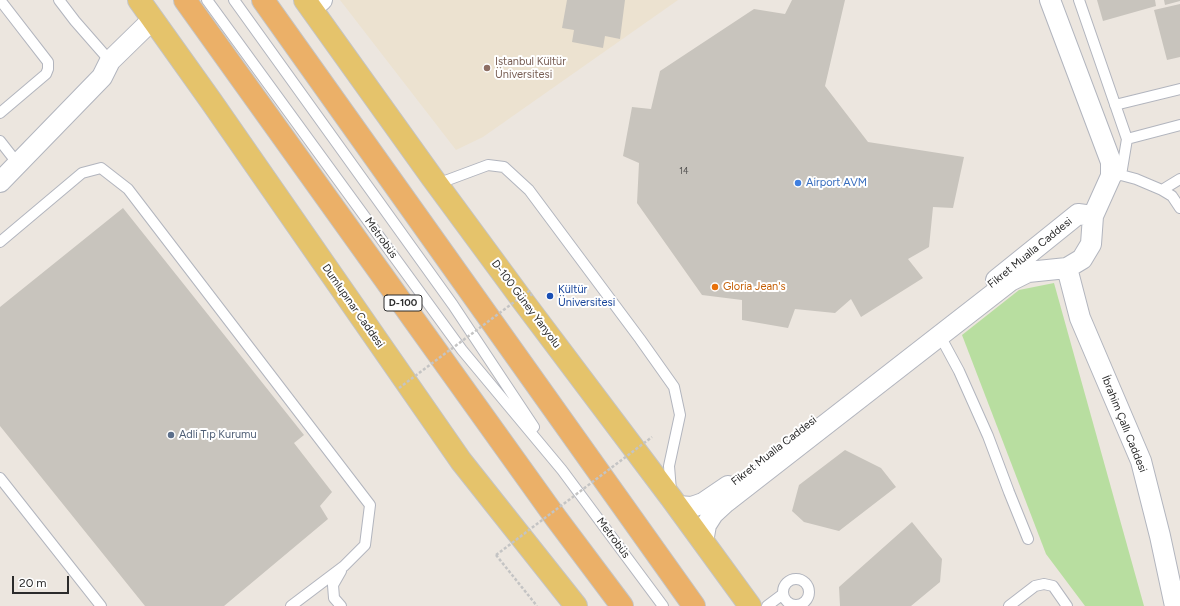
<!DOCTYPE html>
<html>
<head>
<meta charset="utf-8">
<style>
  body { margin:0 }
  #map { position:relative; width:1180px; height:606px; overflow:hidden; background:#ece6df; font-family:Figtree,sans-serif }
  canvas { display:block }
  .scale { position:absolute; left:12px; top:576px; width:57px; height:18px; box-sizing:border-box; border:2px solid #2b2b2b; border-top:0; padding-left:5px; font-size:12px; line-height:14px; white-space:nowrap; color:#2b2b2b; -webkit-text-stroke:3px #fff; paint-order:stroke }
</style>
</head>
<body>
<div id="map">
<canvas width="1180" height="606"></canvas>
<div class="scale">20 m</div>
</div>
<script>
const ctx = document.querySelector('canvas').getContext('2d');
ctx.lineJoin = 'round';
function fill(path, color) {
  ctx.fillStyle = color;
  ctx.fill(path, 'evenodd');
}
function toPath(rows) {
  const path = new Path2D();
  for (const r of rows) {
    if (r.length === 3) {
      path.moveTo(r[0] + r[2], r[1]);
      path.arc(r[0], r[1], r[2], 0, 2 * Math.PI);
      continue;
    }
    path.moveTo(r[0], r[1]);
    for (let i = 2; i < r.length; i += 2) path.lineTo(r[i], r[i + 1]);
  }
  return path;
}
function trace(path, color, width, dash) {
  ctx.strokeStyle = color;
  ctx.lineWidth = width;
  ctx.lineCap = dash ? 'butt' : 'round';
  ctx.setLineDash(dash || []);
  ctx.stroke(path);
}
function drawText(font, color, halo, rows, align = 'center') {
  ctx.font = font + ' Figtree,sans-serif';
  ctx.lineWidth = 4;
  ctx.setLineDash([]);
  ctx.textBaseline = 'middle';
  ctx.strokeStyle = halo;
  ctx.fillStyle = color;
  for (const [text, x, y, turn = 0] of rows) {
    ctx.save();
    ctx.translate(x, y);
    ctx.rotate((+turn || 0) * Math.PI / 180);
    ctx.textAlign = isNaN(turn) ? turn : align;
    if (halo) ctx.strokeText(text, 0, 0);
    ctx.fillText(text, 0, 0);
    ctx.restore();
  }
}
fill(toPath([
  [340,0,678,0,483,137,456,150]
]), '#ece2d0');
fill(toPath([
  [1054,283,1144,606,1085,606,1046,554,962,335,1019,290]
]), '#b8dea0');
fill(toPath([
  [567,0,625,0,620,39,605,36,603,48,572,42,574,30,562,28],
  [792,0,845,0,825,86,868,142,964,157,953,208,933,207,929,247,908,259,923,278,861,317,851,299,835,313,795,309,788,328,742,320,742,300,702,295,637,203,639,163,623,156,632,107,651,109,660,71,754,9,785,14],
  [1097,0,1155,0,1156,6,1103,21],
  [1164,0,1180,0,1180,1,1165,5],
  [1180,4,1180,57,1167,60,1154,10],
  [123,208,304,435,294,443,332,492,320,506,328,519,224,606,145,606,0,426,0,307],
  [845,450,881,468,896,487,839,531,804,522,792,511,799,485],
  [912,522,942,559,940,582,911,606,840,606,839,587]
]), '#c8c4bd');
const service = toPath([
  [0,0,48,62,48,69,46,74,0,113],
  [59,0,75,21,110,61],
  [207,0,462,350,562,470,663,606],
  [234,0,453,305,534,427],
  [1079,0,1127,139,1121,175],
  [1115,105,1180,89],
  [1127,139,1180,125],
  [0,141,18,164],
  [1115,176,1121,175,1136,179,1162,190,1172,196,1180,208],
  [437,184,488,165,504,167,529,190,640,339,674,387,680,415,669,466,671,491],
  [1162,190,1180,179],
  [0,242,82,173,101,168,128,189,370,505,365,545,344,566,291,606],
  [939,334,959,371,988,436,1009,492,1028,539],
  [0,478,101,606],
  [341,571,333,585,334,598,341,606],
  [796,592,13],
  [767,606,783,594],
  [1009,606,1035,586,1044,584,1053,586,1067,606]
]);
const minor = toPath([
  [311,9,322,0],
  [0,182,102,77,110,61,153,19],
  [1067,268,1080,318,1141,461,1160,536,1175,606],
  [996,280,1078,214,1093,216],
  [677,506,692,507,703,503,728,486],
  [703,542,706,525,713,514,726,502,1010,281,1028,272,1067,268,1082,259,1091,244,1093,216,1111,176,1111,162,1050,0]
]);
const primary = toPath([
  [139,0,211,101,461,461,576,606],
  [305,0,431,176,523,301,672,499,750,606]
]);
const trunk = toPath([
  [185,0,556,518,622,606],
  [263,0,694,606]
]);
trace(service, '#b2b5be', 12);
trace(minor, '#b2b5be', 22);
trace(primary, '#c4c4c4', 24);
trace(trunk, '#c4c4c4', 24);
trace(toPath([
  [496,555,537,606]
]), '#c4c4c4', 2.5, [3, 2]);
trace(service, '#fff', 10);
trace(minor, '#fff', 20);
trace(primary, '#e5c36b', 22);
trace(trunk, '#ebb068', 22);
trace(toPath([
  [399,388,529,291,532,296],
  [496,555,652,437]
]), '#c4c4c4', 2.5, [3, 2]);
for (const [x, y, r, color] of [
  [487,68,4,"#8d6e63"],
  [798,183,4,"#3f7fe0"],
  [715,287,4,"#e8710a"],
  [550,296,4,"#1a4fb4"],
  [171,435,4,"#5c6f8a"]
]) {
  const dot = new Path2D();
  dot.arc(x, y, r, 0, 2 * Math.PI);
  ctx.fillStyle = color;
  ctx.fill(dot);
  trace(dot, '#fff', 1.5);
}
drawText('9px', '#525150', null, [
  ["14",684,171]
]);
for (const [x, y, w] of [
  [403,303,38]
]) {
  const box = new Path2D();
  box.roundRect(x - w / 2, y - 8, w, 16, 3);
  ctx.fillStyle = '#fff';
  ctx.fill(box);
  trace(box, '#2b2b2b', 1);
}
drawText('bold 10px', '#2b2b2b', null, [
  ["D-100",403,303]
]);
drawText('11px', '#785e54', '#fff', [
  ["Istanbul Kültür",495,62],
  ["Üniversitesi",495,75]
], 'left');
drawText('11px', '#366cbe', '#fff', [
  ["Airport AVM",806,183]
], 'left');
drawText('11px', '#2b2b2b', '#fff', [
  ["Metrobüs",381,238,54],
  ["Fikret Mualla Caddesi",1030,253,-39],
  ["D-100 Güney Yanyolu",526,304,53],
  ["Dumlupınar Caddesi",353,306,55],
  ["İbrahim Çallı Caddesi",1124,424,68],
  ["Fikret Mualla Caddesi",774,451,-38],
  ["Metrobüs",613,538,53]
]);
drawText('11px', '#c56008', '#fff', [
  ["Gloria Jean's",723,287]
], 'left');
drawText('11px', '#164399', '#fff', [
  ["Kültür",558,290],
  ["Üniversitesi",558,303]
], 'left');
drawText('11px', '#4e5e75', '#fff', [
  ["Adli Tıp Kurumu",179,435]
], 'left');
</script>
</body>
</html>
